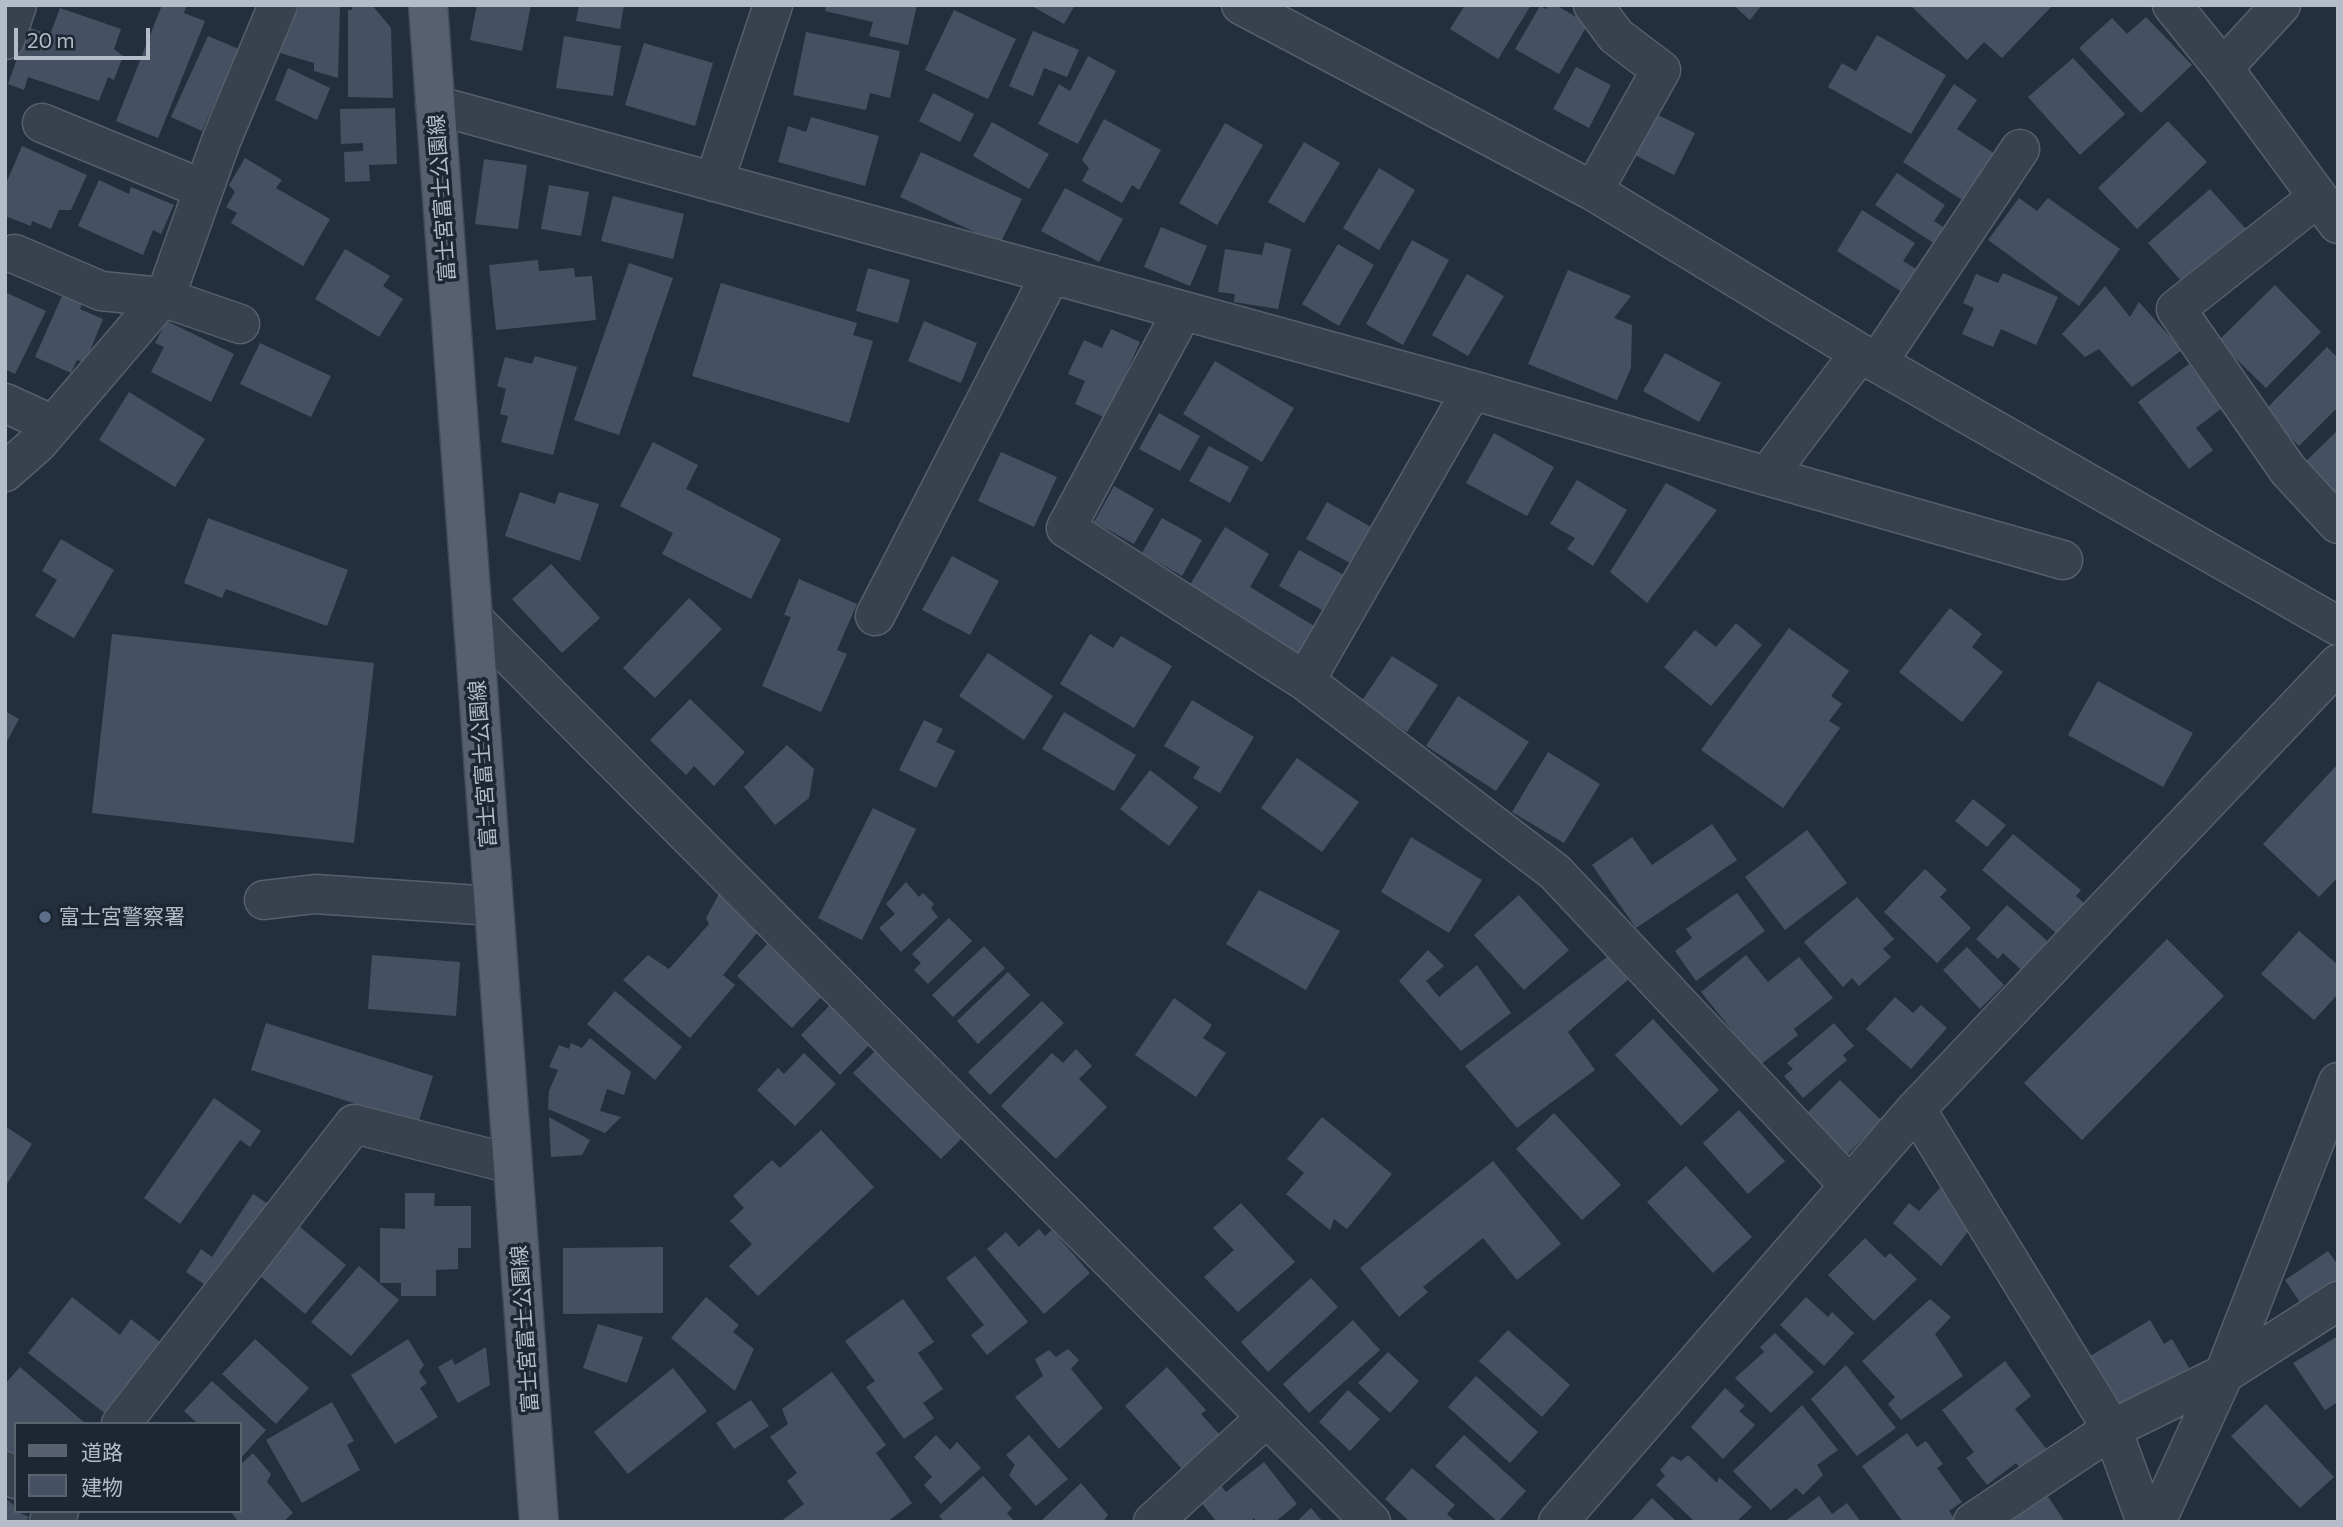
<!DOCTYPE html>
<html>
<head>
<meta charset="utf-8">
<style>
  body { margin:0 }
  #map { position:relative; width:2343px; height:1527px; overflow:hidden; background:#242f3e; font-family:Commissioner,"Noto Sans JP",sans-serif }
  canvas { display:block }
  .frame { position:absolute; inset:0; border:7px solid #b4bcc9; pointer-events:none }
  .legend { position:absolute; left:14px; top:1422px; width:228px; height:91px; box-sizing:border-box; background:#1d2633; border:2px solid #59626f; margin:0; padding:9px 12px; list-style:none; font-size:21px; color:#b4bcc9 }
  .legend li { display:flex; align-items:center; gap:14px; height:35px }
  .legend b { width:35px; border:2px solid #59626f }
  .scale { position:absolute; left:14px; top:28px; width:136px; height:32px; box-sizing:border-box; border:4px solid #b4bcc9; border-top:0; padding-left:9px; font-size:21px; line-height:24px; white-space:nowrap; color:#b4bcc9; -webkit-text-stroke:5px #1d2633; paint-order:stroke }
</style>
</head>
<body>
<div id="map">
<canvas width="2343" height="1527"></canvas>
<div class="frame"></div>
<ul class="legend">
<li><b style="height:9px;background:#56606e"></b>道路</li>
<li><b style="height:19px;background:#455162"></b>建物</li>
</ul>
<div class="scale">20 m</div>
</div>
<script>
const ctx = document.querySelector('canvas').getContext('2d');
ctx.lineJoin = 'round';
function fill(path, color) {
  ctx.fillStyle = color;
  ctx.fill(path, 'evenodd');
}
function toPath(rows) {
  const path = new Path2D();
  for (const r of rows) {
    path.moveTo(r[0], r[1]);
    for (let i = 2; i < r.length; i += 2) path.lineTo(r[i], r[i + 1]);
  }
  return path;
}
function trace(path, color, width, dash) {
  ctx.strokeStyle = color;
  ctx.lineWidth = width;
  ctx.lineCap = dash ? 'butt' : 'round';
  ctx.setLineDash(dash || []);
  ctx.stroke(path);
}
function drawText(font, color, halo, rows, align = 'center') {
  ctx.font = font + ' Commissioner,"Noto Sans JP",sans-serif';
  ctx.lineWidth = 7;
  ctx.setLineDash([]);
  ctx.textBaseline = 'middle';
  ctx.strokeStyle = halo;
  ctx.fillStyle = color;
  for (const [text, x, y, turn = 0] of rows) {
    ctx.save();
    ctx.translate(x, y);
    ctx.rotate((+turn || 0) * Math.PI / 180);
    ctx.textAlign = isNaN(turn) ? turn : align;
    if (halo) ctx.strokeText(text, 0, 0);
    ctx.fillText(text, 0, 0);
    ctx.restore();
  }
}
fill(toPath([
  [162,5,187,5,184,13,205,21,158,138,116,121],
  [300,5,340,5,338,78,314,71,314,63,280,53],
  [352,5,372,5,391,28,393,98,348,97,348,10,352,10],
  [477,5,531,5,522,51,470,40],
  [579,5,624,5,620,29,576,21],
  [826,5,917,5,908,45,869,36,873,22,825,11],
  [1030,5,1075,5,1064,24],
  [1465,5,1531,5,1498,59,1450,29],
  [1549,5,1556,5,1588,24,1559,74,1515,49,1540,6,1546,9],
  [1733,5,1762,5,1750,20],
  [1910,5,2053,5,2002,58,1984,42,1967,60],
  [60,8,121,29,114,49,123,56,114,80,108,77,99,101,28,77,24,90,8,84,28,27,50,35],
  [954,10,1016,39,988,99,925,70],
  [2146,17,2192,65,2141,113,2079,48,2112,18,2127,34],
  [1033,31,1079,50,1067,77,1044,68,1033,96,1009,86],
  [806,32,900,51,890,98,870,93,866,110,793,95],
  [1877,35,1946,75,1911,134,1828,87,1842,63,1856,71],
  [208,36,239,49,202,131,171,117],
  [564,36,621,46,613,96,556,88],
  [644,43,713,63,695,126,625,105],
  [1088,56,1116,71,1078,144,1038,124,1059,84,1070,91],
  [2073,58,2125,114,2080,155,2028,97],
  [1576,67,1611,85,1589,128,1553,109],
  [288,68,330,88,317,120,275,100],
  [1954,84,1977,100,1957,129,1998,156,1967,203,1903,162],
  [933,93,974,114,960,142,919,121],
  [395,108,397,164,369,165,370,181,345,182,344,152,363,151,363,143,341,144,340,109],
  [1652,112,1695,133,1674,175,1631,153],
  [811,117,879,136,865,186,778,162,788,126,806,132],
  [1104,119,1161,150,1139,190,1132,185,1122,203,1082,181,1089,168,1082,160],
  [2168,121,2207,162,2137,229,2098,188],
  [992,122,1049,154,1029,189,973,156],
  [1225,123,1263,145,1217,225,1179,203],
  [1304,142,1340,163,1304,223,1268,202],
  [22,146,87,175,71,210,59,210,51,229,32,221,31,226,5,216,5,186],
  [921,152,1022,199,1000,244,900,197],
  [245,158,282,180,276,188,330,219,303,266,231,223,237,213,226,207,235,192,229,185],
  [484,159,527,165,518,229,475,224],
  [1379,168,1415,190,1379,250,1343,228],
  [1897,173,1945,205,1934,221,1945,228,1935,244,1875,205],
  [99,180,129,194,131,187,174,205,161,234,153,230,143,255,78,226],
  [549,185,589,192,581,236,541,229],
  [1065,188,1123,219,1099,262,1041,231],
  [2210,189,2246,229,2183,283,2148,243],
  [613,196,684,214,673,259,601,241],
  [2019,198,2037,211,2048,198,2120,249,2079,306,1988,240],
  [1862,210,1915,243,1903,261,1916,269,1902,292,1837,251],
  [1161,227,1207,246,1190,286,1144,267],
  [1412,240,1449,260,1403,345,1366,324],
  [1265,242,1291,249,1278,309,1234,302,1235,294,1218,292,1225,249,1262,255],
  [1338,244,1374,265,1339,326,1302,304],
  [345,249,390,276,383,286,403,299,379,337,315,299],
  [538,260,539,271,574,268,575,277,592,276,596,320,496,330,489,265],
  [629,263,673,278,619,435,574,420],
  [868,268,910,280,898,323,856,311],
  [1568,270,1631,296,1614,318,1632,325,1631,368,1617,400,1528,364],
  [2003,273,2058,297,2036,345,2001,329,1993,347,1962,334,1974,308,1963,303,1976,274,1998,283],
  [1467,274,1504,296,1468,356,1432,335],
  [721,283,857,323,853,335,873,341,849,423,692,376],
  [2275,285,2321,332,2266,388,2218,341],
  [2105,286,2130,317,2139,302,2182,350,2132,387,2099,349,2085,357,2062,334],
  [5,292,46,311,15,374,5,369],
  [62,296,82,304,80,309,103,319,85,363,77,360,71,373,35,357],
  [167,321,234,354,211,402,151,372,164,347,155,343],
  [924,321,977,343,961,383,908,361],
  [1111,329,1140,342,1106,418,1075,404,1085,381,1068,374,1084,340,1102,348],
  [260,343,331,376,311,417,240,384],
  [2327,347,2338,358,2338,407,2299,446,2263,412],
  [1665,353,1721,383,1699,422,1643,391],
  [535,356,577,367,553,455,501,442,508,416,500,414,506,389,497,386,505,357,532,364],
  [1215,361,1294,408,1262,462,1183,414],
  [2189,364,2222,408,2196,428,2213,450,2189,469,2138,402],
  [129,392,205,439,175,487,99,440],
  [1159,413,1200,436,1180,471,1139,449],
  [2338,430,2338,498,2303,464],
  [1494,433,1554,467,1527,516,1466,483],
  [653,442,698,465,686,489,781,539,751,599,662,554,673,533,620,506],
  [1209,446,1249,467,1230,503,1189,481],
  [1001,452,1057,477,1034,527,978,501],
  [1577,480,1627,510,1593,566,1567,549,1575,538,1550,524],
  [1666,483,1717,510,1647,603,1610,572],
  [1114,486,1154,509,1134,544,1094,522],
  [520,492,555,504,559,492,599,504,580,561,505,536],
  [1327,502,1378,531,1359,568,1306,539],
  [208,518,348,570,327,626,226,589,222,598,184,583],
  [1162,518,1202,540,1182,576,1142,553],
  [1225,527,1269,554,1250,587,1319,629,1299,663,1185,593],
  [61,539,114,570,74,638,35,616,57,580,42,571],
  [1299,550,1351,579,1331,615,1279,586],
  [952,556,999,581,970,635,922,610],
  [551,564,600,618,562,653,512,599],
  [799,579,857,604,837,650,847,654,821,712,762,686,791,617,784,615],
  [689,598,722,629,655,698,623,668],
  [1950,608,1982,634,1972,647,2003,672,1962,722,1899,672],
  [1736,623,1762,645,1711,706,1664,667,1695,630,1716,647],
  [1789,628,1849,671,1831,696,1842,704,1829,721,1840,728,1783,808,1701,750],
  [112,634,374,663,354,843,92,813],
  [1090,634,1113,648,1121,636,1172,666,1134,728,1060,684],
  [988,653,1053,696,1024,740,959,696],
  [1392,656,1438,685,1407,732,1361,702],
  [2098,681,2193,733,2163,787,2068,735],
  [1458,696,1529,742,1496,791,1426,746],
  [690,699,745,752,714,786,694,766,686,775,650,740],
  [1192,700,1254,737,1220,793,1193,778,1200,767,1164,746],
  [5,711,19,719,5,745],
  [1064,712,1136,755,1114,791,1042,749],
  [924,720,943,729,936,742,955,751,936,788,899,770],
  [787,745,814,769,809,798,775,825,744,787],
  [1548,752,1600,784,1564,843,1512,812],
  [1297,758,1359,802,1322,852,1261,808],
  [2338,764,2338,877,2319,897,2263,844],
  [1150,770,1198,807,1169,846,1120,809],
  [1973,799,2006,825,1987,847,1955,821],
  [873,808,916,829,862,940,818,918],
  [1712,824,1737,860,1636,928,1592,865,1632,837,1652,865],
  [1807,830,1847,883,1785,930,1745,877],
  [2013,834,2081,890,2076,896,2090,908,2063,939,1982,870],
  [1411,837,1482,880,1449,933,1381,892],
  [1925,869,1947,890,1940,897,1971,928,1937,963,1884,912],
  [906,882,919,897,923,893,934,904,931,908,938,917,901,952,879,928,895,914,886,904],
  [1259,890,1340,931,1306,990,1226,944],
  [1737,893,1765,931,1696,981,1675,951,1692,938,1686,929],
  [719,894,761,928,723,975,735,985,690,1038,623,980,648,955,669,969,709,924,706,918],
  [1519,895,1569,950,1524,990,1474,935],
  [1857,897,1894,939,1883,949,1891,957,1859,986,1852,978,1843,987,1804,942],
  [2007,905,2053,946,2027,975,2003,953,1998,959,1976,939],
  [949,918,972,941,928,984,914,970,921,963,912,954],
  [2299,931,2338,965,2338,994,2314,1020,2261,974],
  [2167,939,2224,996,2082,1140,2024,1083],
  [767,944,822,996,792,1028,737,976],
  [984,946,1005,968,953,1017,932,995],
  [1967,947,2004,985,1980,1009,1943,970],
  [1428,950,1444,966,1426,981,1439,997,1477,965,1511,1013,1461,1051,1399,981],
  [1611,954,1630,978,1568,1032,1595,1070,1517,1128,1465,1066],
  [372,955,460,962,456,1016,368,1009],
  [1746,955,1768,982,1799,957,1833,998,1794,1029,1798,1035,1760,1065,1701,992],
  [1008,972,1030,995,978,1044,957,1021],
  [615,991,682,1047,655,1080,587,1024],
  [1895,997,1913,1013,1921,1005,1947,1028,1911,1069,1866,1029],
  [1174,998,1212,1025,1203,1038,1226,1053,1196,1097,1135,1055],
  [1042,1001,1064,1023,990,1095,968,1072],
  [833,1002,873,1041,840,1075,801,1035],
  [1653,1019,1719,1090,1681,1126,1615,1055],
  [266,1023,433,1076,418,1124,251,1070],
  [1834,1023,1854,1046,1843,1055,1847,1060,1803,1098,1784,1076,1793,1069,1787,1063],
  [590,1038,631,1072,624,1095,607,1089,600,1111,621,1117,605,1133,548,1109,549,1091,558,1070,549,1067,559,1045,569,1049,571,1043,582,1048],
  [880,1046,968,1132,941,1159,853,1073],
  [1076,1049,1092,1066,1079,1079,1107,1107,1056,1159,1001,1106,1052,1053,1063,1063],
  [804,1053,836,1084,795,1126,757,1090,778,1068,784,1074],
  [1840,1080,1881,1120,1846,1156,1805,1115],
  [214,1098,261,1131,250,1147,240,1140,180,1224,144,1198],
  [1739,1110,1785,1161,1748,1194,1703,1143],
  [1554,1113,1621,1185,1582,1220,1516,1149],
  [549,1117,590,1140,582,1155,551,1157],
  [1322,1117,1392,1174,1347,1229,1334,1219,1330,1230,1286,1194,1304,1173,1287,1159],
  [5,1126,32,1144,5,1187],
  [821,1130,874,1187,758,1296,729,1266,752,1244,730,1221,744,1208,733,1196,772,1160,780,1168],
  [1493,1161,1561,1244,1517,1280,1483,1238,1423,1287,1428,1292,1399,1317,1360,1268],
  [1686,1166,1752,1237,1713,1273,1647,1202],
  [1940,1188,1974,1224,1941,1266,1893,1223,1909,1203,1919,1211],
  [405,1193,435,1193,434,1206,471,1206,471,1248,458,1248,458,1269,436,1270,436,1296,401,1296,401,1283,380,1283,380,1228,405,1229],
  [253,1194,271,1206,216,1292,186,1272,201,1249,212,1257],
  [1241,1203,1295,1262,1238,1312,1204,1277,1234,1250,1213,1228],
  [300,1227,346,1265,305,1314,259,1275],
  [1039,1229,1045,1236,1052,1230,1090,1273,1044,1314,987,1249,1006,1232,1019,1247],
  [1865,1238,1885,1258,1890,1253,1917,1279,1874,1321,1828,1275],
  [663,1247,663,1313,563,1314,563,1248],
  [2328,1251,2338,1265,2338,1280,2301,1304,2285,1280],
  [975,1256,1028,1322,987,1355,971,1335,984,1325,946,1278],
  [359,1266,399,1300,351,1356,311,1322],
  [1311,1278,1338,1307,1268,1372,1241,1342],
  [72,1297,120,1335,131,1319,163,1344,107,1415,28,1353],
  [706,1297,739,1325,733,1332,754,1349,735,1391,671,1338],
  [1806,1297,1828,1317,1832,1312,1854,1333,1824,1366,1780,1325],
  [903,1299,934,1342,918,1353,943,1389,923,1403,934,1418,904,1439,866,1387,875,1381,845,1341],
  [1930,1299,1951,1317,1935,1334,1963,1376,1901,1420,1888,1404,1895,1397,1862,1361],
  [1353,1320,1380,1350,1309,1413,1283,1384],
  [2150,1320,2164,1344,2172,1339,2189,1368,2118,1410,2087,1358],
  [598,1324,643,1337,627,1383,583,1368],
  [1508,1330,1570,1385,1542,1417,1479,1361],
  [1775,1333,1814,1372,1771,1413,1735,1378,1764,1352,1760,1347],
  [2338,1336,2338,1402,2325,1410,2293,1363],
  [255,1339,309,1388,276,1424,222,1374],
  [408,1339,424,1365,419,1372,427,1383,420,1388,438,1417,395,1444,351,1375],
  [486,1347,490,1385,458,1403,438,1367,452,1359,455,1365],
  [1068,1349,1079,1360,1071,1369,1103,1408,1059,1449,1015,1397,1043,1376,1035,1359,1049,1350,1056,1357],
  [1388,1352,1419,1381,1390,1413,1358,1383],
  [2005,1361,2031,1396,2015,1409,2048,1451,2022,1471,2016,1463,1987,1485,1966,1458,1974,1452,1942,1410],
  [1846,1365,1896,1428,1857,1456,1811,1399],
  [20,1367,86,1424,16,1424,16,1459,5,1450,5,1384],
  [1167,1367,1206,1410,1201,1414,1220,1435,1182,1469,1125,1406],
  [673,1368,707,1411,628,1474,594,1432],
  [832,1372,886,1445,876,1453,912,1503,887,1522,780,1522,804,1504,787,1481,797,1473,770,1437,788,1424,782,1409],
  [1476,1376,1538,1432,1510,1463,1448,1407],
  [212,1381,266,1430,240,1459,240,1424,198,1424,184,1411],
  [1725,1388,1745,1406,1739,1411,1755,1425,1723,1459,1691,1427],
  [1348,1390,1380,1419,1350,1451,1319,1422],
  [751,1400,769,1426,734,1449,716,1423],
  [332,1402,354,1441,347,1445,360,1470,302,1503,266,1440],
  [2266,1404,2334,1477,2300,1508,2231,1436],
  [1802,1405,1838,1450,1817,1465,1823,1475,1803,1495,1796,1488,1771,1510,1733,1471],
  [1907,1433,1917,1447,1926,1441,1943,1464,1937,1468,1962,1502,1949,1511,1957,1522,1903,1522,1862,1466],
  [936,1435,950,1450,957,1442,981,1468,941,1504,924,1485,932,1477,914,1457],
  [1029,1435,1068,1479,1036,1506,1009,1475,1015,1465,1006,1455],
  [1464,1435,1526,1491,1498,1522,1435,1466],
  [253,1453,271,1474,267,1482,293,1513,283,1522,239,1522,230,1511,240,1511,240,1465],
  [1688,1455,1717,1483,1719,1477,1752,1507,1736,1522,1695,1522,1656,1485,1665,1476,1660,1470,1672,1456,1681,1461],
  [1264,1462,1297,1504,1275,1522,1256,1522,1254,1518,1250,1522,1217,1522,1199,1500,1219,1483,1226,1492],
  [1412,1468,1455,1505,1447,1514,1456,1522,1410,1522,1385,1499],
  [983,1476,1012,1508,1007,1513,1015,1522,944,1522,939,1516],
  [1081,1483,1108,1515,1103,1522,1040,1522],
  [2047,1495,2065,1522,2004,1522],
  [1819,1496,1832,1514,1847,1503,1861,1522,1784,1522],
  [5,1498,16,1507,16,1511,29,1517,25,1522,5,1522],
  [1652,1498,1677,1522,1630,1522],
  [1311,1508,1323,1522,1296,1522]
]), '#455162');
const minor = toPath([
  [1241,5,1593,191,1860,353],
  [1593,5,1616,36,1661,70,1593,191],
  [2172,5,2223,68,2338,224],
  [5,40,17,5],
  [2223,68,2281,5],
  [435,105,1472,390,1767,476,1860,353,2338,626],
  [42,123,203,189],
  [714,182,773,5],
  [2318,197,2176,309,2288,470,2338,524],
  [15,254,101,291,162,297,240,324],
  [1182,312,1066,528,1305,681,1555,872,1848,1184],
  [1877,363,2020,149],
  [5,403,53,425],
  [5,472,38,443,167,292,221,141,278,5],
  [1767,476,2063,560],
  [875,616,1051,274],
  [473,619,1371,1522],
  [1305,681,1472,390],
  [264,900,315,894,493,906],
  [1916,1109,2112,1429,2146,1522],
  [121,1424,354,1124,512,1164],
  [5,1471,16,1479],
  [49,1522,59,1511],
  [1153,1522,1267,1417],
  [1558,1522,1916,1109,2338,664],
  [1973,1522,2112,1429,2224,1374,2338,1301],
  [2156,1522,2224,1374,2338,1082]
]);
const major = toPath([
  [428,5,539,1522]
]);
trace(minor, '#565f6c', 41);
trace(major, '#414a57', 41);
trace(minor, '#38414e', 38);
trace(major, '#56606e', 38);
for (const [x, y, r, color] of [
  [45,917,7,"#5c6f8a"]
]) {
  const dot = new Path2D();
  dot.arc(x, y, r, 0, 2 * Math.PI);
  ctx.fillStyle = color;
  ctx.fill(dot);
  trace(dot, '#1d2633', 2.5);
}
drawText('21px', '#b4bcc9', '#1d2633', [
  ["富士宮富士公園線",442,198,-94],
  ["富士宮富士公園線",483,764,-94],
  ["富士宮富士公園線",525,1329,-94]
]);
drawText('21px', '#b4bcc9', '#1d2633', [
  ["富士宮警察署",59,917]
], 'left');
</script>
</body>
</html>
